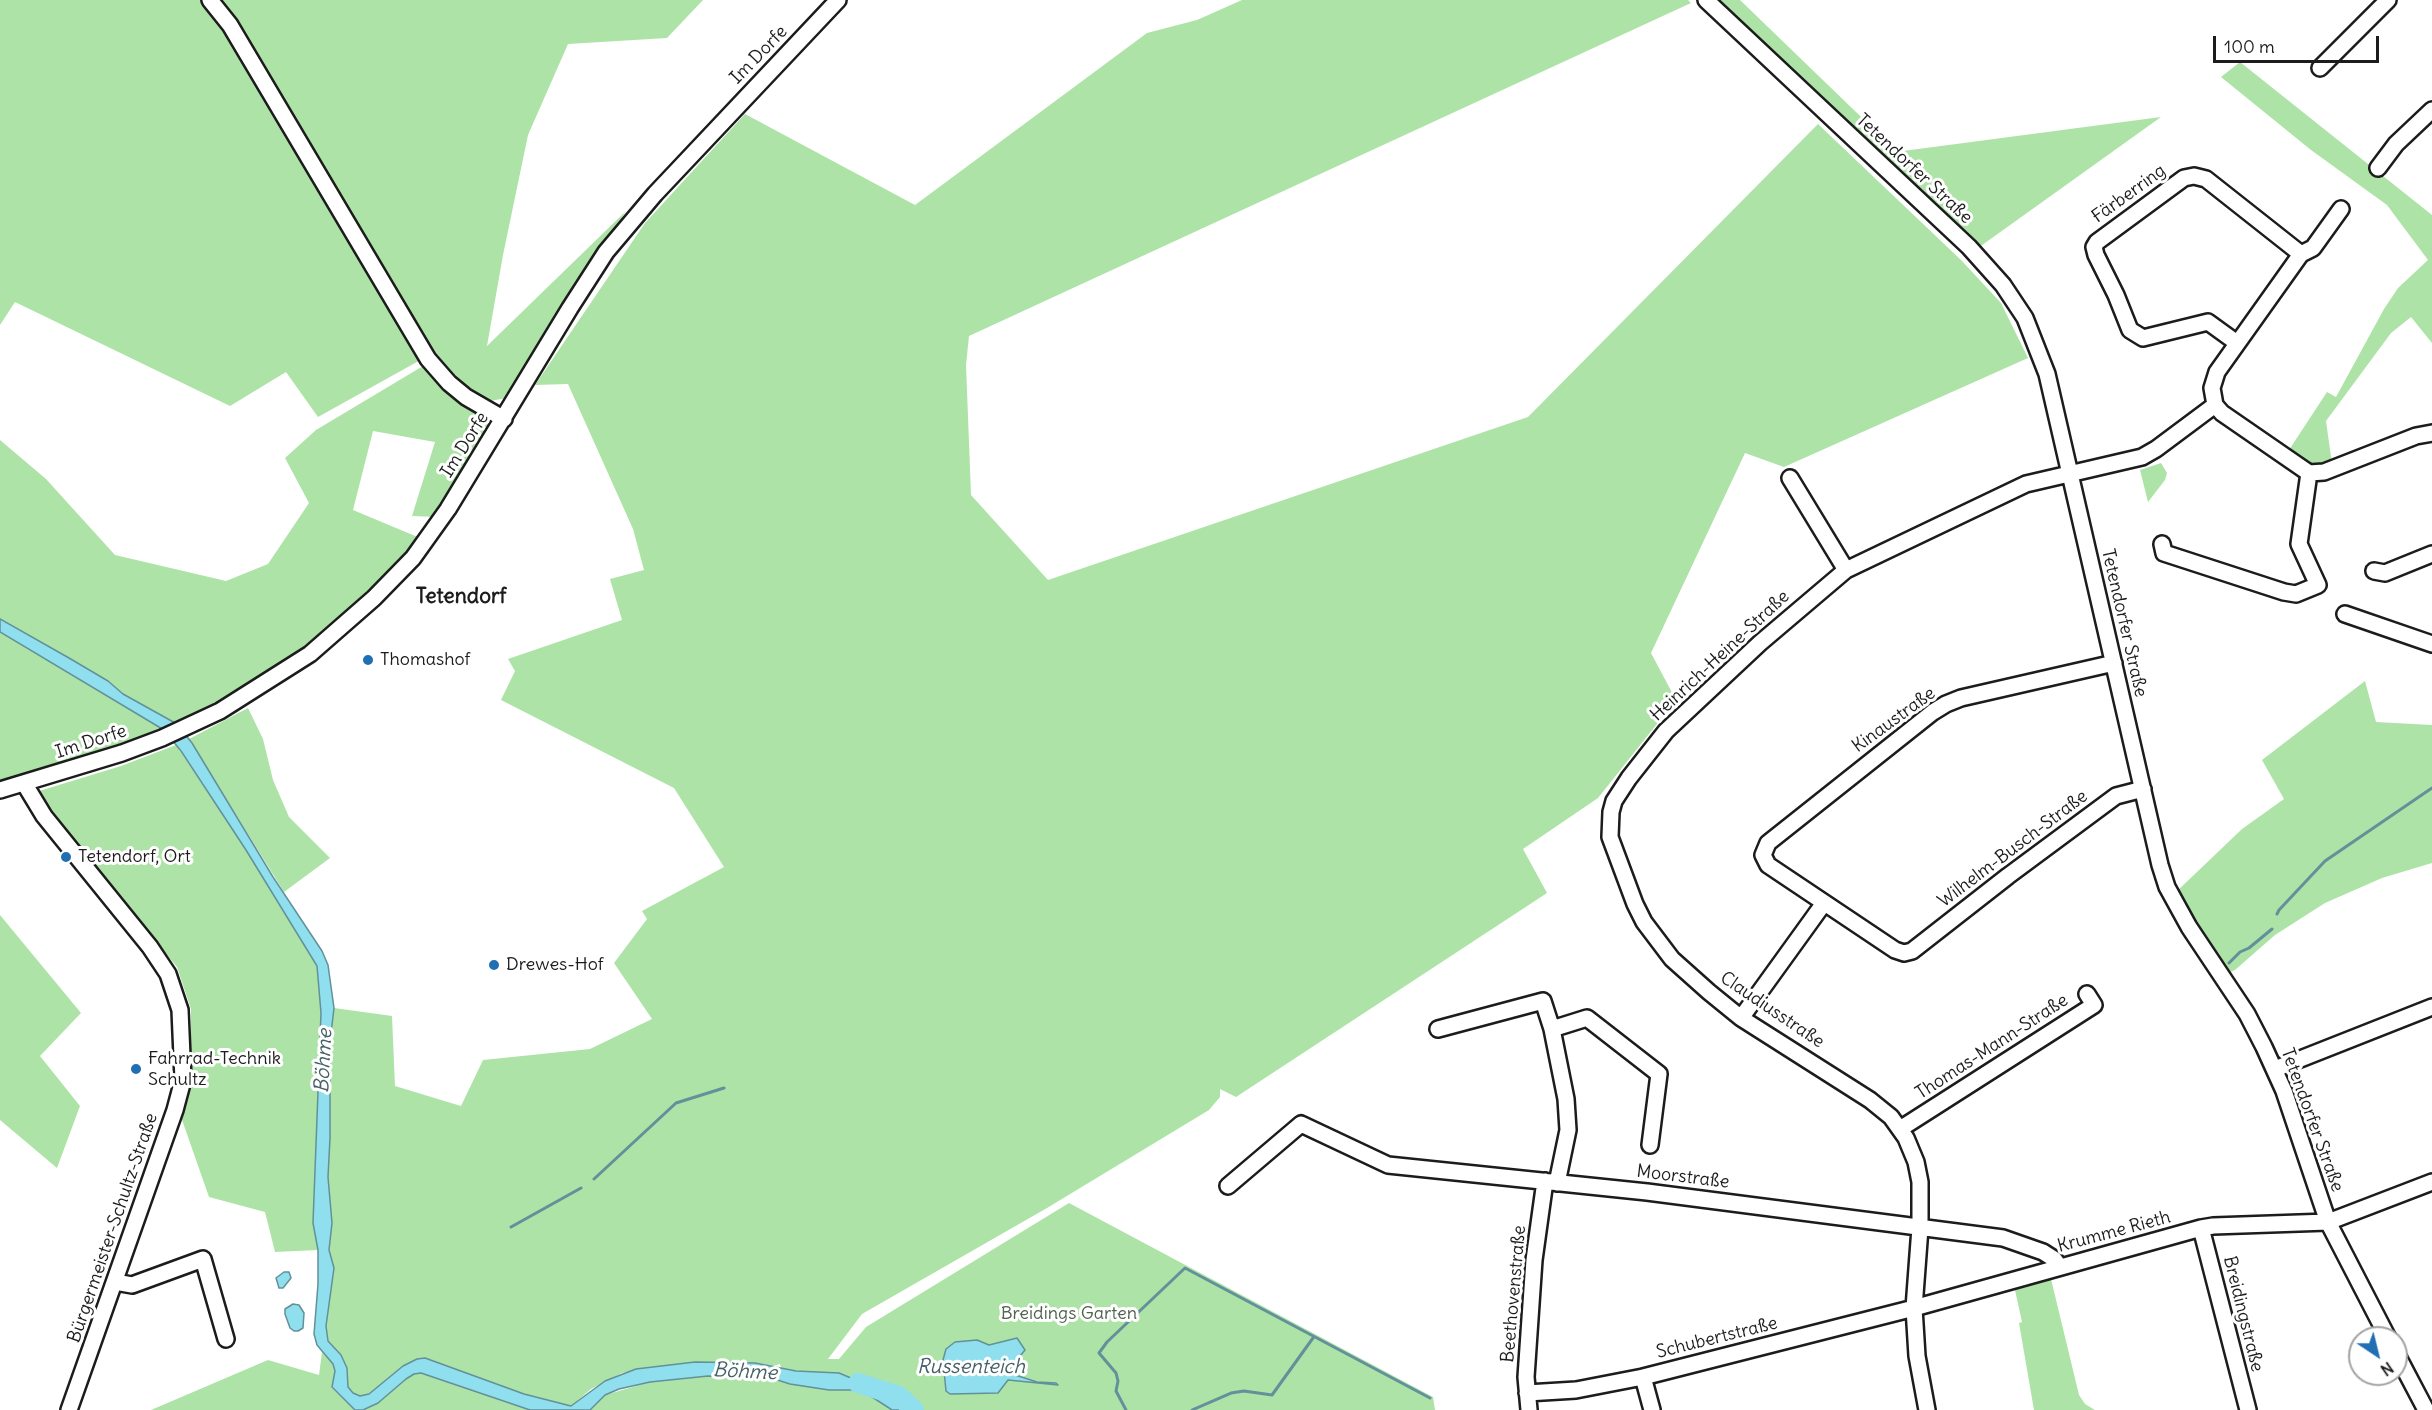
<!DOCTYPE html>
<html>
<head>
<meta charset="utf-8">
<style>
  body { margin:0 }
  #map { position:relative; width:2432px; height:1410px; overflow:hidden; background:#fff; font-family:Delius,sans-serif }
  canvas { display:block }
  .north { position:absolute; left:2348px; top:1326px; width:60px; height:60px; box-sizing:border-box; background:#fff; border:2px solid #a4a4a4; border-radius:50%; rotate:145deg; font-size:16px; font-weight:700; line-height:24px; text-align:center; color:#1c1c1c }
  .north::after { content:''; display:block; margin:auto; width:21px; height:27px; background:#1f6fb2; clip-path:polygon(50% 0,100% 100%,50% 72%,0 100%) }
  .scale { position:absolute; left:2213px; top:36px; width:166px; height:27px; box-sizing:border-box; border:3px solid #1c1c1c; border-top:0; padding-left:8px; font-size:18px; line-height:21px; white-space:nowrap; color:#1c1c1c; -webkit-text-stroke:4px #fff; paint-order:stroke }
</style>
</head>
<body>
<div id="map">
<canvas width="2432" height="1410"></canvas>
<div class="north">N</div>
<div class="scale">100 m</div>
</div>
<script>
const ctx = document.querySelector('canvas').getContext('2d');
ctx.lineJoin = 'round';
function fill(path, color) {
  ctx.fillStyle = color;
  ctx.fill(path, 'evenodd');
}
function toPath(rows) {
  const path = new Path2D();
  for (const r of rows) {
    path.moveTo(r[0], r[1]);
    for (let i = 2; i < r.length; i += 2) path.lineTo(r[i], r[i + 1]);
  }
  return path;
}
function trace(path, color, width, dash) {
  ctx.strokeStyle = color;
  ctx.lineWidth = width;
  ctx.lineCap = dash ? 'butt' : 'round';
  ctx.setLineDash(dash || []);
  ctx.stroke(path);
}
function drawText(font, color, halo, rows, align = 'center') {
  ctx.font = font + ' Delius,sans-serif';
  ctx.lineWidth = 6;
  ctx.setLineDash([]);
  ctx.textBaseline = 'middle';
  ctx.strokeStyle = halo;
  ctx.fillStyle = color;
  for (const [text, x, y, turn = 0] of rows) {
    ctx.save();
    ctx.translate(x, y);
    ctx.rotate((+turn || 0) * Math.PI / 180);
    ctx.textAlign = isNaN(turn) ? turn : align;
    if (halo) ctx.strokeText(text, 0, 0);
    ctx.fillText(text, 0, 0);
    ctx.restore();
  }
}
fill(toPath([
  [0,0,703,0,667,38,568,44,528,135,503,255,487,346,626,211,506,398,485,402,449,371,433,353,318,417,286,372,230,406,15,302,0,325],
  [1242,0,1688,0,1691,3,969,336,966,365,971,495,1048,580,1528,417,1818,124,1961,260,2001,303,2028,358,1784,467,1745,453,1651,653,1676,700,1598,798,1523,849,1547,893,1236,1097,1220,1089,1220,1097,1209,1110,1047,1208,862,1314,828,1359,839,1359,866,1327,1069,1203,1433,1397,1435,1410,590,1410,605,1395,650,1382,708,1376,768,1377,785,1382,780,1364,773,1366,695,1362,622,1373,591,1389,571,1406,524,1395,425,1358,369,1394,360,1396,353,1393,348,1387,341,1355,328,1341,326,1326,331,1258,329,1250,332,1223,328,1177,330,1138,330,1042,334,1008,392,1016,395,1086,461,1106,483,1060,590,1049,652,1019,614,963,647,919,642,911,724,867,674,788,501,700,515,671,508,659,622,620,610,579,644,570,633,529,568,384,535,385,645,223,745,114,915,205,1147,33,1197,20],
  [1714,0,1740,0,1885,140,1903,151,2161,117,1978,248],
  [2240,62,2432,215,2432,343,2411,317,2391,333,2326,421,2332,464,2312,469,2287,453,2327,392,2336,397,2384,309,2398,288,2428,260,2387,205,2311,150,2221,77],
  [423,366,452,397,482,412,487,419,489,431,436,517,412,516,435,442,373,431,353,510,420,538,368,595,304,647,249,684,177,724,123,694,108,681,69,658,0,619,0,440,46,479,115,555,226,581,268,564,309,503,285,458,316,430],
  [2161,463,2167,473,2165,480,2148,502,2140,470],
  [0,632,120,704,164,730,43,770,0,781],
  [2365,681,2376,722,2432,725,2432,863,2382,878,2325,903,2275,935,2235,970,2226,974,2175,893,2242,829,2284,799,2262,760],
  [248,708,263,739,273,780,289,817,330,858,284,892,189,739],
  [176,745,246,850,317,967,321,1013,313,1223,318,1250,275,1252,265,1212,209,1197,181,1117,191,1076,191,1009,177,967,51,813,36,792,121,766],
  [0,915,81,1013,40,1056,80,1106,57,1168,0,1120],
  [2051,1279,2079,1395,2085,1404,2095,1410,2034,1410,2019,1323,2022,1322,2015,1290],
  [322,1352,333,1364,335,1371,332,1388,355,1410,378,1403,406,1379,414,1374,421,1373,530,1410,151,1410,268,1360,319,1375]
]), '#ade3a6');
const water = toPath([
  [0,619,69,658,108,681,123,694,177,724,192,743,273,877,322,951,328,965,334,1008,330,1042,330,1138,328,1177,332,1223,329,1250,334,1268,326,1326,328,1341,341,1355,347,1368,348,1387,353,1393,360,1396,369,1394,403,1366,417,1359,425,1358,524,1394,571,1406,605,1381,636,1369,695,1362,755,1363,796,1371,839,1373,889,1394,916,1410,892,1410,869,1395,852,1390,829,1390,790,1384,768,1377,708,1376,650,1382,619,1389,605,1395,590,1410,530,1410,421,1373,414,1374,406,1379,378,1403,363,1410,355,1410,332,1387,335,1371,333,1364,317,1345,314,1334,318,1284,318,1250,313,1223,321,1013,317,966,246,850,181,751,164,730,0,632,0,619],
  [284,1272,289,1272,291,1278,283,1288,279,1288,276,1278,284,1272],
  [293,1304,299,1305,304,1313,303,1328,298,1331,294,1331,290,1328,285,1314,285,1309,293,1304],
  [1017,1338,1025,1350,1010,1368,1012,1374,1037,1382,1056,1383,1058,1385,1008,1380,998,1393,950,1394,946,1391,943,1360,946,1349,955,1342,977,1340,989,1345,1017,1338]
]);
fill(water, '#90dfee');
trace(water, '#62919a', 1.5);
trace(toPath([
  [2277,914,2279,910,2325,861,2432,788],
  [2229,963,2240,952,2249,948,2272,929],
  [594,1179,676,1103,724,1088],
  [511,1227,581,1188],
  [1126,1410,1116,1391,1118,1381,1116,1373,1099,1353,1107,1342,1185,1268,1430,1398],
  [1192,1410,1231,1393,1244,1391,1272,1395,1313,1338]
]), '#62919a', 3);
trace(toPath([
  [858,1383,899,1396,914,1410]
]), '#90dfee', 20);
const minor = toPath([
  [210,0,230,25,428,359,449,383,466,397,504,419],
  [1706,0,1969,247,2003,285,2025,318,2047,374,2160,865,2167,887,2189,927,2247,1014,2264,1047,2284,1091,2328,1222,2388,1338],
  [2320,68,2388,0],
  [2378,168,2396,144,2432,110],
  [2341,209,2313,248,2301,254,2217,372,2212,388,2215,405,2222,413,2309,473,2324,472,2416,436,2432,433],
  [2237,343,2208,322,2143,338,2130,330,2116,295,2096,255,2094,247,2097,242,2184,178,2194,176,2206,179,2301,254],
  [1790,478,1846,570],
  [2162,544,2164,553,2284,592,2296,594,2318,585,2299,544,2309,473],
  [2374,571,2385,573,2432,554],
  [2345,614,2432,644],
  [2114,663,1961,698,1946,704,1933,712,1768,843,1763,855,1768,865,1895,950,1904,953,1912,951,2008,876,2116,796,2143,789],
  [24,783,44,816,150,947,168,974,180,1010,183,1080,175,1110,69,1410],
  [0,790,122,753,162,738,220,711,310,654,374,598,413,558,448,509,570,308,606,252,655,194,838,0],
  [1741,1018,1824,903],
  [1438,1029,1543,1001,1552,1029],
  [2275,1069,2432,1007],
  [1900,1129,2094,1005,2087,994],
  [1557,1183,1568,1130,1566,1099,1552,1029,1587,1018,1659,1074,1650,1145],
  [1228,1186,1301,1124,1388,1165,1647,1192,2003,1238,2043,1252,2054,1259,2060,1267],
  [2201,1228,2248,1410],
  [115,1282,132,1285,203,1259,226,1339],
  [2396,1353,2426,1410],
  [1643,1377,1652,1410],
  [1527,1393,1576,1390,1643,1377,1914,1308,2201,1228,2213,1226,2328,1222,2432,1182],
  [1529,1410,1526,1377,1534,1260,1545,1181],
  [1927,1410,1917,1356,1914,1308,1920,1228,1920,1182,1916,1162,1906,1138,1891,1117,1870,1100,1741,1018,1709,992,1672,959,1644,922,1635,904,1610,837,1611,812,1614,801,1629,778,1666,731,1760,643,1846,570,2026,484,2142,457,2156,449,2215,405]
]);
trace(minor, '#1c1c1c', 20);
trace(minor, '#fff', 15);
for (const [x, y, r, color] of [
  [368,660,6,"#1f6fb2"],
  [66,857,6,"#1f6fb2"],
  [494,965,6,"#1f6fb2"],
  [136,1069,6,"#1f6fb2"]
]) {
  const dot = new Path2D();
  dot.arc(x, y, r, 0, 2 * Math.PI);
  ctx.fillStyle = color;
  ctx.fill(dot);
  trace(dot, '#fff', 2);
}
drawText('18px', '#1c1c1c', '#fff', [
  ["Im Dorfe",759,55,-46],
  ["Tetendorfer Straße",1914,169,43],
  ["Färberring",2129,194,-36],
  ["Im Dorfe",465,445,-58],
  ["Tetendorfer Straße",2124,623,77],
  ["Heinrich-Heine-Straße",1720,656,-43],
  ["Kinaustraße",1894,720,-36],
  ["Im Dorfe",91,742,-18],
  ["Wilhelm-Busch-Straße",2013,849,-37],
  ["Claudiusstraße",1772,1010,34],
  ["Thomas-Mann-Straße",1992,1047,-33],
  ["Tetendorfer Straße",2312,1120,70],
  ["Moorstraße",1683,1177,7],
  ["Bürgermeister-Schultz-Straße",113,1228,-71],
  ["Krumme Rieth",2114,1232,-15],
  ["Beethovenstraße",1514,1294,-85],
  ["Breidingstraße",2243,1314,76],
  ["Schubertstraße",1717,1338,-14]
]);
drawText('18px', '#1c1c1c', '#fff', [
  ["Thomashof",380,660],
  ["Tetendorf, Ort",78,857],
  ["Drewes-Hof",506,965],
  ["Fahrrad-Technik",148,1059],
  ["Schultz",148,1080]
], 'left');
drawText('18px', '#4f624c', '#fff', [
  ["Breidings Garten",1069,1314]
]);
drawText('italic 20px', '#456066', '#fff', [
  ["Böhme",324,1061,-87],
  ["Russenteich",971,1367],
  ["Böhme",745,1372,3]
]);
drawText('bold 21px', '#1c1c1c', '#fff', [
  ["Tetendorf",461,597]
]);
</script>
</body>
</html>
